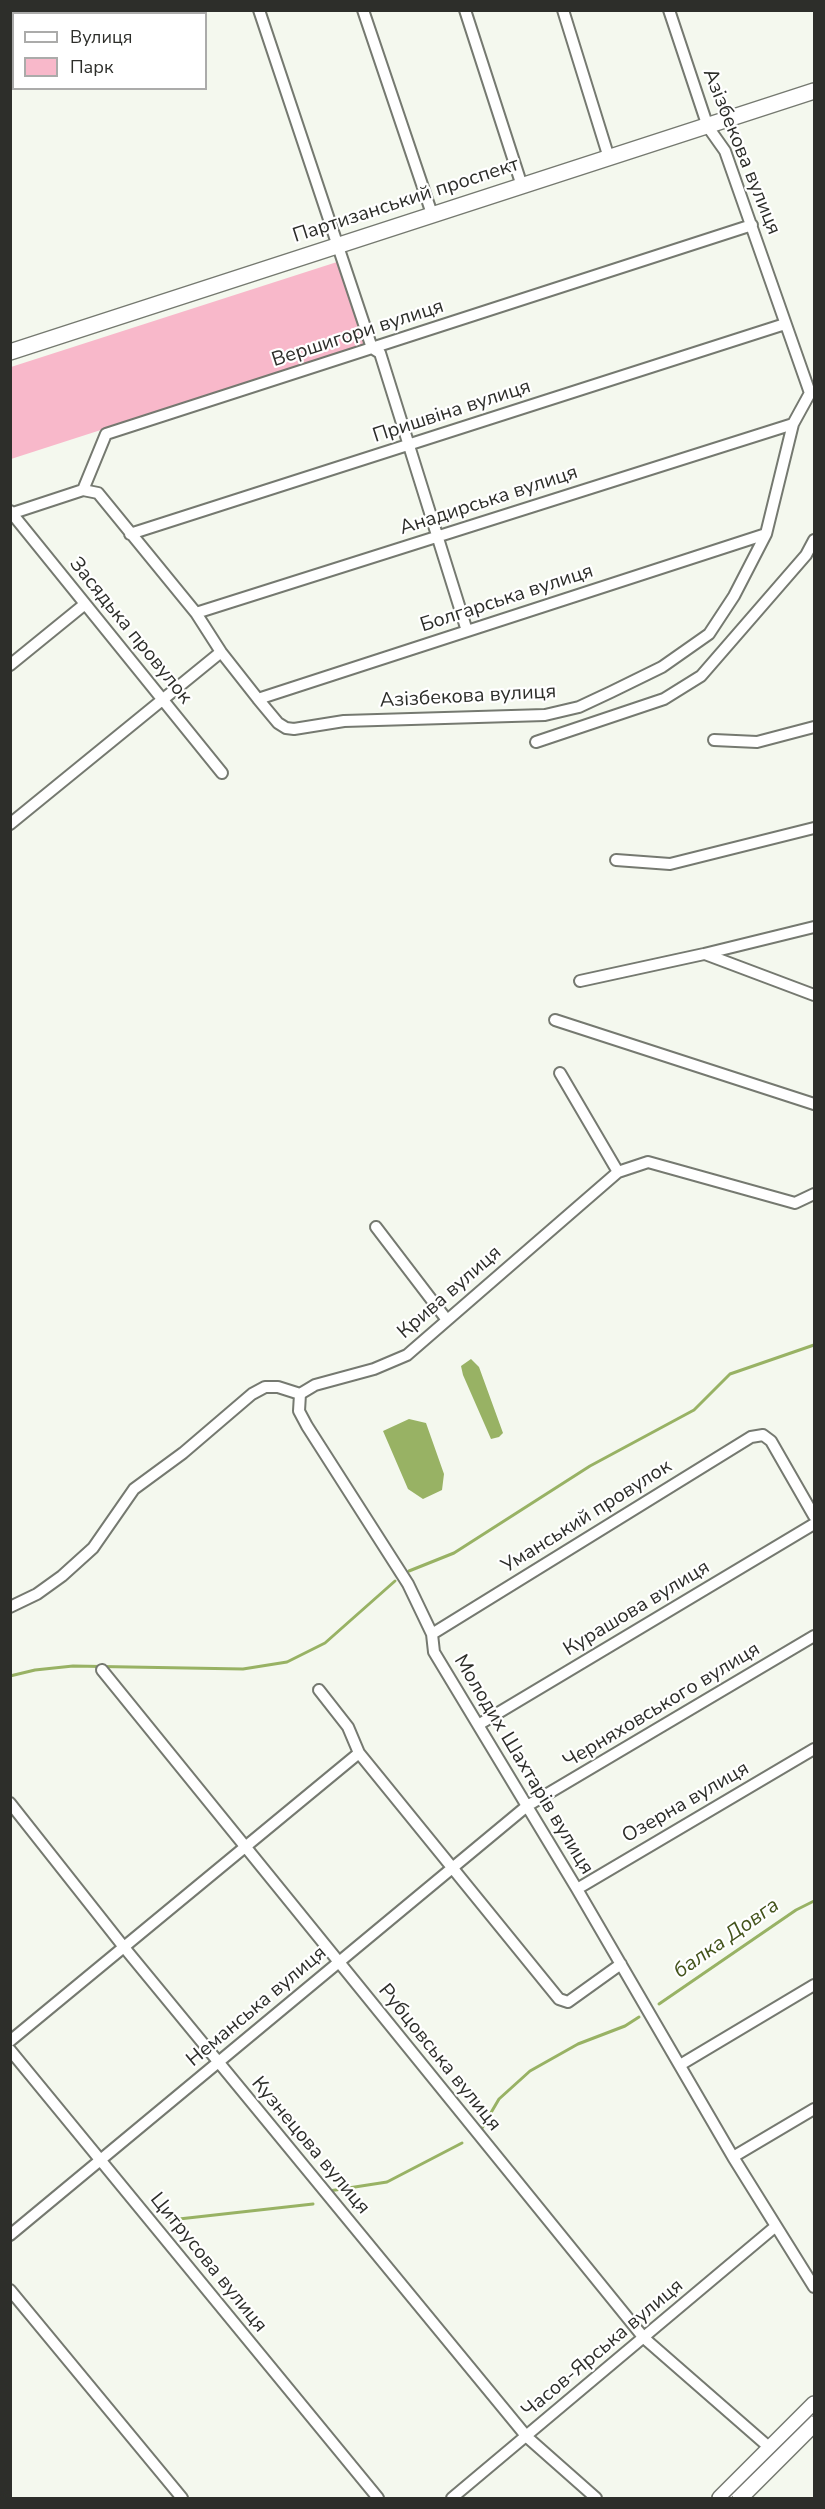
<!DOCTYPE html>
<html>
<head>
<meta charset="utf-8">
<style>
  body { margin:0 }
  #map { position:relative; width:825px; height:2509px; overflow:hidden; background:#f4f8ee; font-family:"Nunito Sans",sans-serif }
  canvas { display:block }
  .frame { position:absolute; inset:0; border:12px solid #2d2e2a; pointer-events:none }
  .legend { position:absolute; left:12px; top:12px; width:195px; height:78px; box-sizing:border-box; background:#fff; border:2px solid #ababaa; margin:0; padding:8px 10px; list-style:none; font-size:18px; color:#2d2e2a }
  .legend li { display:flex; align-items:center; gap:12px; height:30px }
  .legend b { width:30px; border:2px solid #ababaa }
</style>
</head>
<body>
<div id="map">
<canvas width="825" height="2509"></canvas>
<div class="frame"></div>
<ul class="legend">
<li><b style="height:8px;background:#fff"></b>Вулиця</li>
<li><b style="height:16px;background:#f8b8ca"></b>Парк</li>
</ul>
</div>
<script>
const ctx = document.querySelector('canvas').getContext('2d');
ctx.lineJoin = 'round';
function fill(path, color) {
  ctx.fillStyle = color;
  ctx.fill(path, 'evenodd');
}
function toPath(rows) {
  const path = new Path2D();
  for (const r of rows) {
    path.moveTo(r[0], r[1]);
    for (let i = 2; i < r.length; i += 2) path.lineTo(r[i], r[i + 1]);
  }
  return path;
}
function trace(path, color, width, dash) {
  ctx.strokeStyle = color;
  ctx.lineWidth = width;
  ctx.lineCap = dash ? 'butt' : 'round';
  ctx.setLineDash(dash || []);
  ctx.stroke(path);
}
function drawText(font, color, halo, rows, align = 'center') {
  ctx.font = font + ' "Nunito Sans",sans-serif';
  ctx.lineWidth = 4.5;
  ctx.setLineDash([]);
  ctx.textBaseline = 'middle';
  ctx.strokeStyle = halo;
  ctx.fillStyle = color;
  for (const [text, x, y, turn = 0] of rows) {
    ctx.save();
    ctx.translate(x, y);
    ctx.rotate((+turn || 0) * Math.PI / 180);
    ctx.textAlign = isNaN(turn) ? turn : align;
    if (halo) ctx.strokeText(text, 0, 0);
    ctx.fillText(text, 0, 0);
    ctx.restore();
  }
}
fill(toPath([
  [337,262,364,345,11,459,11,367]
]), '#f8b8ca');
fill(toPath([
  [471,1359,479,1367,503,1433,499,1437,491,1439,463,1375,461,1366],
  [409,1419,426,1423,444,1474,442,1490,423,1499,408,1489,383,1431]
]), '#98b264');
trace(toPath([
  [409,1571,454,1553,590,1466,694,1410,730,1374,814,1345],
  [10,1676,35,1670,73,1666,243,1669,287,1662,325,1643,395,1581],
  [659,2004,796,1910,814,1901],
  [482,2128,499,2099,530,2071,578,2044,625,2026,639,2017],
  [329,2191,387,2182,462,2143],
  [170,2220,313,2204]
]), '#98b264', 3);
const street = toPath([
  [259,10,372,348,380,353,467,631],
  [363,10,432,214],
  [465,10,522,186],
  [563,10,609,158],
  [83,490,98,493,196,613,221,652,258,699,278,723,286,728,294,729,344,721,545,715,579,707,611,692,662,667,709,634,734,596,766,534,793,424,810,393,725,151,708,127,669,10],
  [10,511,222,773],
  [10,514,83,490,106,434,752,225],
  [130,534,785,324],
  [196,613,793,424],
  [10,665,85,604],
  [258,699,766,534],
  [714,740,757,742,814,727],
  [536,742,664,699,701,676,806,555,814,540],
  [10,824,221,652],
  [616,860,670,864,814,828],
  [705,954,814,995],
  [580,981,704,954,814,927],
  [555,1020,814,1104],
  [560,1073,618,1172],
  [376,1227,447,1320],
  [300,1394,299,1411,307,1426,408,1584,432,1634,434,1652,577,1889,733,2157,814,2287],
  [10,1607,37,1594,62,1576,93,1548,134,1489,183,1453,252,1394,265,1387,278,1387,300,1394,315,1385,374,1369,407,1355,618,1172,648,1162,795,1203,814,1194],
  [432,1634,751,1437,763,1435,771,1441,814,1516],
  [102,1670,644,2338,770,2448],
  [319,1690,348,1727,359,1753,559,1999,568,2002,621,1964],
  [478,1725,814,1524],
  [10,1803,123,1946,527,2437,596,2498],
  [577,1889,814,1749],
  [10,2041,359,1753],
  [10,2050,378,2498],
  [680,2065,814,1985],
  [733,2157,814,2109],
  [10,2235,527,1806,814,1636],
  [10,2290,182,2498],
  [452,2498,776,2226]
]);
const secondary = toPath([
  [10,352,814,91],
  [720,2498,814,2404],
  [740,2498,814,2424]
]);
trace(street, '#757970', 14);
trace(secondary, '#757970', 18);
trace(street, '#fff', 10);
trace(secondary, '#fff', 15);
trace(toPath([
  [728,2498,814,2413]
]), '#757771', 1.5);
drawText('20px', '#2d2e2a', '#fff', [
  ["Азізбекова вулиця",741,152,68],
  ["Партизанський проспект",406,201,-18],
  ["Вершигори вулиця",358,334,-18],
  ["Пришвіна вулиця",452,412,-18],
  ["Анадирська вулиця",489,501,-18],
  ["Болгарська вулиця",507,599,-18],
  ["Засядька провулок",130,631,51],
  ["Азізбекова вулиця",468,697,-3],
  ["Крива вулиця",450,1293,-41],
  ["Уманський провулок",587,1517,-32],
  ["Курашова вулиця",637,1609,-31],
  ["Черняховського вулиця",662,1706,-31],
  ["Молодих Шахтарів вулиця",523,1765,59],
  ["Озерна вулиця",686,1803,-30],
  ["Неманська вулиця",257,2007,-40],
  ["Рубцовська вулиця",439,2058,51],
  ["Кузнецова вулиця",310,2146,50],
  ["Цитрусова вулиця",208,2263,51],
  ["Часов-Ярська вулиця",603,2349,-40]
]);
drawText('italic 21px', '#43531b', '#fff', [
  ["балка Довга",727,1939,-35]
]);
</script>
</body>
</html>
